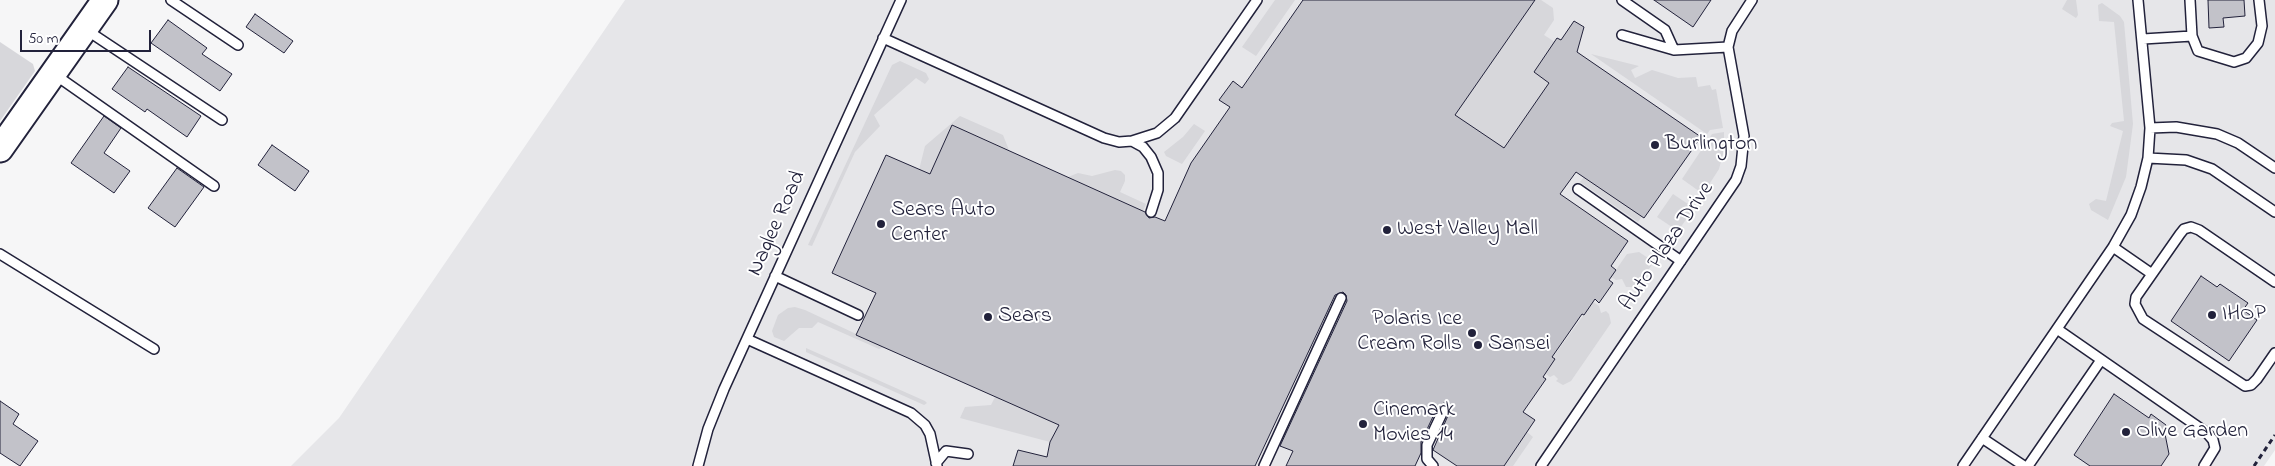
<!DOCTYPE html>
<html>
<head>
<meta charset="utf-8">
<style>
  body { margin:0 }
  #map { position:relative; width:2275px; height:466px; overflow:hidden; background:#f6f6f7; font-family:"Indie Flower",sans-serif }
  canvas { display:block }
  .scale { position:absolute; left:20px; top:30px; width:131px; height:22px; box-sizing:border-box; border:2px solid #22223b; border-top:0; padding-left:6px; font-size:15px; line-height:18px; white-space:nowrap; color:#22223b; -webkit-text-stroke:4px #fff; paint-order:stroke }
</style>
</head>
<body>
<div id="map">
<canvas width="2275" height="466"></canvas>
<div class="scale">50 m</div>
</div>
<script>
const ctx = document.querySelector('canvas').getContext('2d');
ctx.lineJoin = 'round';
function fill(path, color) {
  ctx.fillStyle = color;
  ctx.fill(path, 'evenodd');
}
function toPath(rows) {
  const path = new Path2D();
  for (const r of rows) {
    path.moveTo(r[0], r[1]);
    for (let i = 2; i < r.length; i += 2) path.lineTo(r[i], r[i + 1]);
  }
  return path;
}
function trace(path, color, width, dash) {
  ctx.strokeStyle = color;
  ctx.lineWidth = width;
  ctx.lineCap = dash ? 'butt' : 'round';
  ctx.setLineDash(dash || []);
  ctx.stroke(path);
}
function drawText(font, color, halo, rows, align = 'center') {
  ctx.font = font + ' "Indie Flower",sans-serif';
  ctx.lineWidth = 4;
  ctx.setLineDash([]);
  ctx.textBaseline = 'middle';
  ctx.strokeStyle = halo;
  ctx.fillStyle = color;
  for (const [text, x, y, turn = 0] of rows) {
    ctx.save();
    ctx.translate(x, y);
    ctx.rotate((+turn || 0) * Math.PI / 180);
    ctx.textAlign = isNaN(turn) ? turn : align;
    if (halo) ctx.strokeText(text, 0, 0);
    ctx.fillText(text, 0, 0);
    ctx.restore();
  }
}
fill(toPath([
  [625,0,2275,0,2275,450,2264,466,291,466,339,418]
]), '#e6e6e9');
fill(toPath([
  [1275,0,1295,0,1256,56,1242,47],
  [1535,0,1541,0,1553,8,1554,20,1544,35,1555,42,1534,72,1549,83,1503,148,1455,115],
  [2067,0,2076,0,2078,15,2076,18,2062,9],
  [2102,3,2120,16,2124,22,2133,124,2126,177,2108,220,2091,210,2089,204,2096,199,2106,201,2123,131,2110,126,2112,123,2124,121,2114,22,2099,21,2098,5],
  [0,42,33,64,35,71,0,121],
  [1591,54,1639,66,1631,70,1635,78,1652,70,1678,78,1696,77,1698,87,1710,85,1712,90,1716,89,1723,128,1710,130,1707,134],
  [900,61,926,73,929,79,925,84,916,78,874,115,880,126,855,152,812,246,808,245,892,65],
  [960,116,1003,135,1009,150,952,125,930,174,919,170,925,146],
  [1194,124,1205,131,1182,164,1166,156,1164,152,1183,137],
  [1724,132,1724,150,1719,169,1703,194,1682,179,1712,134],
  [1115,170,1121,171,1125,175,1125,181,1120,192,1146,204,1143,211,1068,177,1078,173,1092,176],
  [1584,177,1642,216,1638,222,1580,182],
  [1673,194,1694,208,1678,231,1657,217],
  [1639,252,1654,262,1638,284,1634,287,1626,287,1622,279,1616,280,1611,277,1627,254],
  [1593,302,1599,306,1601,313,1606,311,1609,314,1611,323,1571,381,1563,385,1556,381,1558,379,1554,375,1550,377,1546,374,1555,359,1553,357],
  [795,307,805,310,884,347,879,349,818,322,812,328,799,328,784,341,774,337,772,331,778,315,788,308],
  [806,348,925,401,927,403,924,405,806,352],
  [995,397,1059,425,1050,442,960,418,965,407,991,405],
  [1527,432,1533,437,1513,466,1504,466]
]), '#d7d7db');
const building = toPath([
  [1303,0,1535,0,1455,115,1504,148,1549,83,1534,72,1557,38,1561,40,1574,21,1584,27,1577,52,1701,137,1644,218,1576,172,1560,194,1628,241,1611,266,1616,270,1609,280,1613,283,1599,303,1595,299,1584,315,1582,314,1552,357,1555,359,1543,377,1546,379,1523,412,1535,420,1504,466,1457,466,1433,450,1450,411,1449,405,1444,403,1438,406,1421,442,1421,453,1415,466,1286,466,1293,451,1280,446,1347,301,1346,295,1343,292,1335,295,1255,466,1013,466,1018,450,1047,457,1050,442,1059,425,856,335,876,293,832,273,886,155,930,174,952,125,1145,212,1149,218,1155,217,1165,221,1191,163,1230,107,1219,100,1233,81,1242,88,1303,0],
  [1654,0,1711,0,1693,27,1654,0],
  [2208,0,2244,0,2245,16,2223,18,2224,27,2209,28,2208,0],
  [255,14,293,41,284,53,246,27,255,14],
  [168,20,207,48,202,54,232,74,220,91,151,43,168,20],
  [128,67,201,116,187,137,147,109,145,112,112,89,128,67],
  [104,116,121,128,104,153,130,171,114,193,71,163,104,116],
  [272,145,309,171,295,191,258,165,272,145],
  [177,168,204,187,175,227,148,208,177,168],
  [2201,276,2217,287,2220,284,2248,303,2243,310,2257,320,2229,361,2171,321,2201,276],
  [2114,394,2149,418,2151,414,2166,425,2164,429,2169,454,2161,466,2090,466,2074,455,2114,394],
  [0,401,19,414,13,424,38,441,20,466,0,453,0,401]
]);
fill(building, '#c2c2c9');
trace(building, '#22223b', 1);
const lane = toPath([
  [171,0,238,45],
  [1622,0,1665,30,1674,50],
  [2190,0,2192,36,2198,51,2234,62,2246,58,2258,43,2262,26,2259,0],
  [85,29,222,120],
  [1622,35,1674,50,1728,47],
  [883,38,1104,138,1119,142,1132,141,1157,133,1175,118,1257,0],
  [2143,39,2192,36],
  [54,74,214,186],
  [2150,128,2176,127,2217,134,2238,143,2275,168],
  [1132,141,1143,147,1151,157,1158,173,1158,190,1151,212],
  [2148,158,2186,160,2212,169,2275,212],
  [1578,189,1681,261],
  [2113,247,2152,274],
  [0,254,154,349],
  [775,276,858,315],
  [2275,282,2199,230,2191,227,2184,229,2180,234,2136,297,2135,304,2143,319,2245,386,2251,385,2257,379,2275,353],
  [2057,329,2207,433,2213,440,2215,448,2204,466],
  [747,339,911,413,925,425,930,434,937,466],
  [1982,438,2024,466],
  [936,463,946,451,968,454],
  [698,466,708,429,724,389,901,0],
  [1264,466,1341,298],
  [1433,466,1427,459,1427,445,1444,409],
  [1541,466,1736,180,1741,166,1744,136,1728,47,1732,31,1752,0],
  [1963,466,2113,247,2131,215,2141,187,2148,158,2150,128,2138,0],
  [2028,466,2101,360]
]);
const secondary = toPath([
  [0,149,105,0]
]);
trace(lane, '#22223b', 12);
trace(secondary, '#22223b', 29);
trace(toPath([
  [2254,466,2275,435]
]), '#22223b', 3, [5, 4]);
trace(lane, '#fff', 9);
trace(secondary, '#fff', 25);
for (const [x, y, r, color] of [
  [1655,145,5,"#22223b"],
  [881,224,5,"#22223b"],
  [1387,230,5,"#22223b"],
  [2212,315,5,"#22223b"],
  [988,317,5,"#22223b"],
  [1472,333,5,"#22223b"],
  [1478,345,5,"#22223b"],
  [1363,424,5,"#22223b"],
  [2126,432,5,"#22223b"]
]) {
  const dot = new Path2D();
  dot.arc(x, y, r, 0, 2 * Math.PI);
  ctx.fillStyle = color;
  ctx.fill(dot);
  trace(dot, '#fff', 2);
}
drawText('22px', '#22223b', '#fff', [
  ["Burlington",1665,145],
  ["Sears Auto",891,211],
  ["Center",891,236],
  ["West Valley Mall",1397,230],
  ["IHOP",2222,315],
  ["Sears",998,317],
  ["Polaris Ice",1462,320,"right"],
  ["Cream Rolls",1462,345,"right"],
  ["Sansei",1488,345],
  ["Cinemark",1373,411],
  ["Movies 14",1373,436],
  ["Olive Garden",2136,432]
], 'left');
drawText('22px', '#22223b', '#fff', [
  ["Naglee Road",778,224,-66],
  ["Auto Plaza Drive",1668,247,-56]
]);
</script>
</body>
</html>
